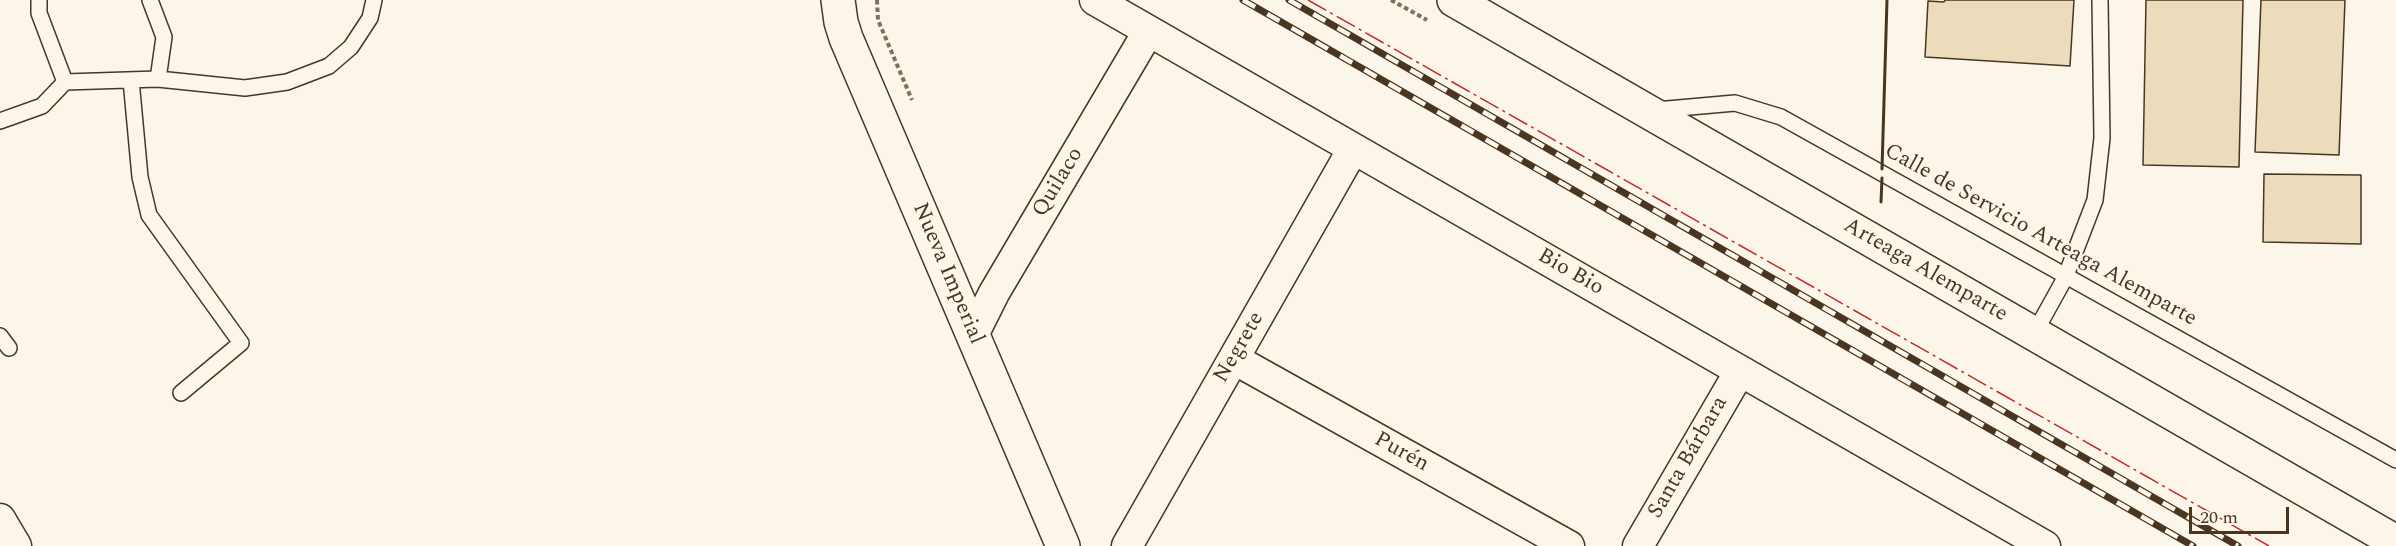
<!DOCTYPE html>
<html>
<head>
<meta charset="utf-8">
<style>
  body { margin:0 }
  #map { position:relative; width:2396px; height:546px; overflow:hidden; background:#fbf6e9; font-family:Spectral,serif }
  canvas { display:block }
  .scale { position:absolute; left:2189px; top:507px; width:100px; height:27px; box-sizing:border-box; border:3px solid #4a3520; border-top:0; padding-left:8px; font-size:18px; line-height:21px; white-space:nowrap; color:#4a3520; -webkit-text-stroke:4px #fbf6e9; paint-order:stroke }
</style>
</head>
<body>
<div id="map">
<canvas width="2396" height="546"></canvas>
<div class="scale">20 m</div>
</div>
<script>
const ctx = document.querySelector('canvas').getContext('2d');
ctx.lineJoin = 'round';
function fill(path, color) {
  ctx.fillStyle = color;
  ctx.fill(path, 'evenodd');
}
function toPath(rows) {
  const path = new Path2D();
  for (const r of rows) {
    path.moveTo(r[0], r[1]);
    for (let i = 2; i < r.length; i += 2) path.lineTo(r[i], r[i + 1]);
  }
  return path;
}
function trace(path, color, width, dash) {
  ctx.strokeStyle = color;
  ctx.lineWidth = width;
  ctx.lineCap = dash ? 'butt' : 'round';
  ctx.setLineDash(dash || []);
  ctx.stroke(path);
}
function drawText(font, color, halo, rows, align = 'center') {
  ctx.font = font + ' Spectral,serif';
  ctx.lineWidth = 4.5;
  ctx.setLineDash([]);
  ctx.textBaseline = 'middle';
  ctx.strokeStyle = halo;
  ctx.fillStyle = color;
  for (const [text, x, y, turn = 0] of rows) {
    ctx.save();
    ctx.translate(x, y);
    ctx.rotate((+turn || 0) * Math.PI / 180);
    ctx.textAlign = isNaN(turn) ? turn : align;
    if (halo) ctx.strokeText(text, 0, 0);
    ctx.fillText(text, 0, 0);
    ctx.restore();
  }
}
const building = toPath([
  [1945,0,2074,0,2070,66,1925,57,1928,1,1944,2,1945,0],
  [2146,0,2243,0,2239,167,2143,165,2146,0],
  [2261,0,2345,0,2339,155,2255,152,2261,0],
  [2264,174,2361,175,2361,244,2263,242,2264,174]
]);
fill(building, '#ecdcbc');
trace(building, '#4a3520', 1.5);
const service = toPath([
  [39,0,39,13,65,82],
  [150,0,164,37,158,79,245,88,287,82,329,66,351,47,370,18,374,0],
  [131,80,140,177,149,215,241,343,181,393],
  [1656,110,1735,103,1781,117,2396,460],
  [0,121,42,106,65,82,158,79],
  [2034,334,2065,278,2095,200,2102,138,2100,0],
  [0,336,9,348]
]);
const minor = toPath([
  [1095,0,2045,546],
  [973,335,994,293,1148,32],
  [1234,359,1569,546],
  [0,519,16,546],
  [1127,546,1353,149],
  [1638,546,1740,371]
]);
const tertiary = toPath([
  [838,0,841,22,846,38,1063,546]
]);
const secondary = toPath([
  [1454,0,2396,542]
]);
trace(service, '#4a3520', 18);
trace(minor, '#4a3520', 33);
trace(tertiary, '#4a3520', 36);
trace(secondary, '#4a3520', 36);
trace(toPath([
  [877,0,878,20,912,100],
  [1391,0,1427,20]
]), '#7f6f5c', 4, [4.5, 3]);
trace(service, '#fbf6e9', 15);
trace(minor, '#fbf6e9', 30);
trace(tertiary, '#fbf6e9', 33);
trace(secondary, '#fbf6e9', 33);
const rail = toPath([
  [1243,0,2193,546],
  [1289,0,2238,546]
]);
trace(rail, '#4a3520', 7);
trace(rail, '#fbf6e9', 4.5, [14]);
trace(toPath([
  [1882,169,1887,0],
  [1881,202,1882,178]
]), '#4a3520', 3);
trace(toPath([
  [1308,0,2269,546]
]), '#c62828', 1.5, [21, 4.5, 3, 4.5]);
drawText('22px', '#4a3520', '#fbf6e9', [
  ["Quilaco",1059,183,-59],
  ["Calle de Servicio Arteaga Alemparte",2040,236,29],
  ["Arteaga Alemparte",1925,271,30],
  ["Bio Bio",1570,273,30],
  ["Nueva Imperial",947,274,67],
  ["Negrete",1240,348,-60],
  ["Purén",1401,453,29],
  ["Santa Bárbara",1689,458,-60]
]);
</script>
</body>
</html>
